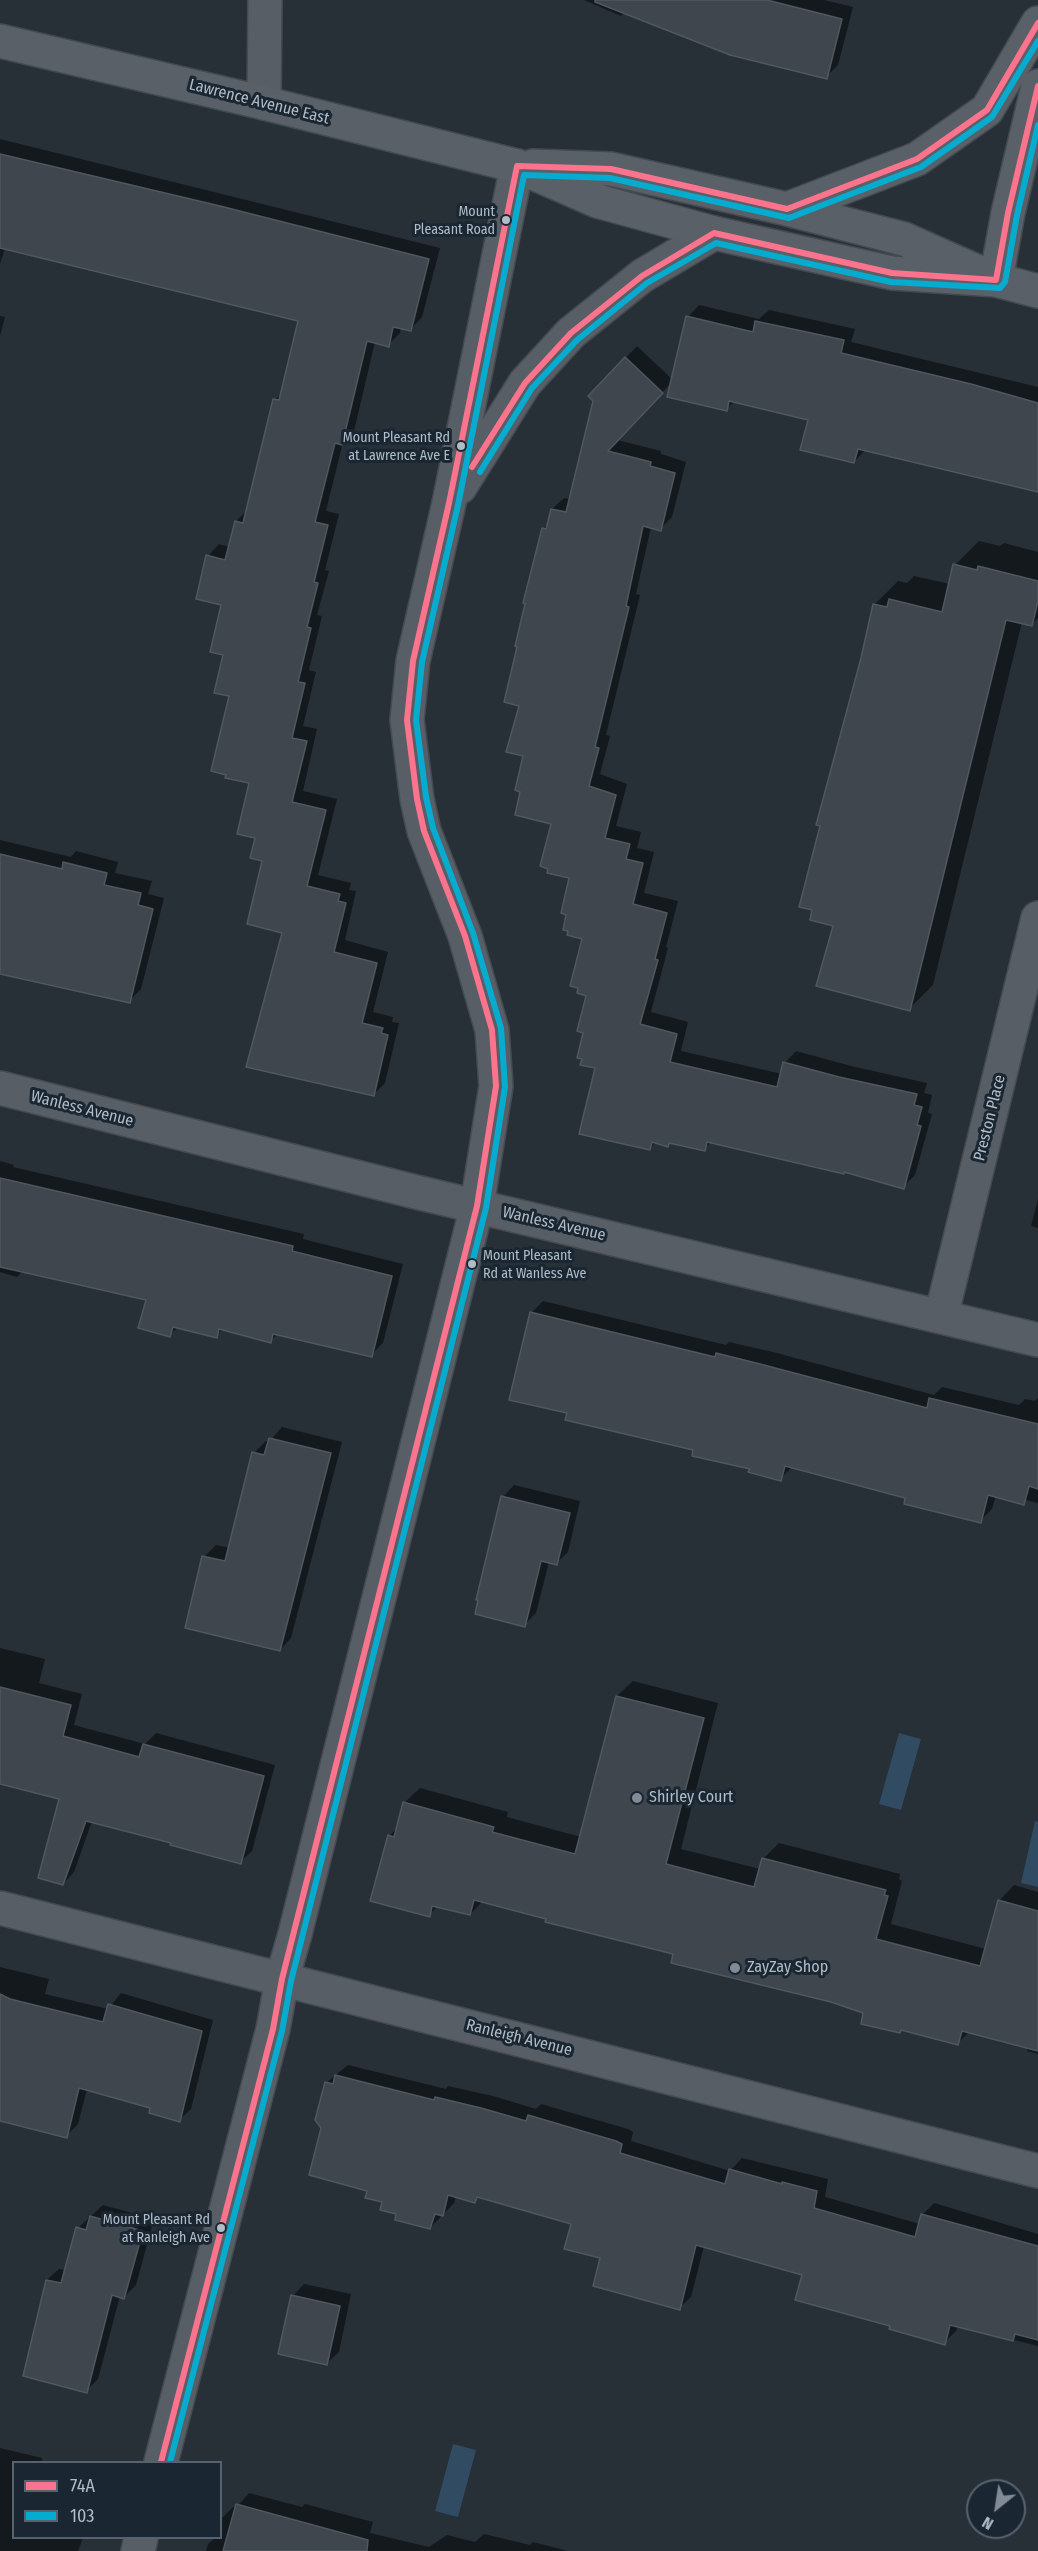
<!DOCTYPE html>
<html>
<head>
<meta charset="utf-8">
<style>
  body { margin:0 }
  #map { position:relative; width:1038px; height:2551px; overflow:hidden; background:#272f37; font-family:"Fira Sans Condensed",sans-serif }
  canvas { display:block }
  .legend { position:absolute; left:12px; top:2461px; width:210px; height:78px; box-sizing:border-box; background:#1a2733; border:2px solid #56636f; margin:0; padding:8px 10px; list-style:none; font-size:18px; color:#b0bdc9 }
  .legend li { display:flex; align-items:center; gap:12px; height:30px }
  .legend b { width:30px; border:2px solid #56636f }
  .north { position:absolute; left:966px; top:2479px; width:60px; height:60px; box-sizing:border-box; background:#1a2733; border:2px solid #56636f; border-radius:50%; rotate:210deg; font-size:16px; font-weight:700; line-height:24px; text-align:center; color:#b0bdc9 }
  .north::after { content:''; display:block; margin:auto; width:21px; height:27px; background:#808b96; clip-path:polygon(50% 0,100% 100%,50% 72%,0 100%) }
</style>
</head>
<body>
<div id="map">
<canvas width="1038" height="2551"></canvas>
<ul class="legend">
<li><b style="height:8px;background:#fc738d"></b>74A</li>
<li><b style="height:8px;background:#06acd0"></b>103</li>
</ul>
<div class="north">N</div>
</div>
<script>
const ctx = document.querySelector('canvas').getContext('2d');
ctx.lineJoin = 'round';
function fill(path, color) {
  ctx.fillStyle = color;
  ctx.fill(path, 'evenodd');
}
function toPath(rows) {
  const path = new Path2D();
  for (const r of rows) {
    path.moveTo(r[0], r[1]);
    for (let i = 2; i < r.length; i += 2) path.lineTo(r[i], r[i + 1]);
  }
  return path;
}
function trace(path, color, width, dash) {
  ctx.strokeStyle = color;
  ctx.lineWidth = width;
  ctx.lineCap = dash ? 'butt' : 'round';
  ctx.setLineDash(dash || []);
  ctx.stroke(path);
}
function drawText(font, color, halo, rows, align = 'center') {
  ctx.font = font + ' "Fira Sans Condensed",sans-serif';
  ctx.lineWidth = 6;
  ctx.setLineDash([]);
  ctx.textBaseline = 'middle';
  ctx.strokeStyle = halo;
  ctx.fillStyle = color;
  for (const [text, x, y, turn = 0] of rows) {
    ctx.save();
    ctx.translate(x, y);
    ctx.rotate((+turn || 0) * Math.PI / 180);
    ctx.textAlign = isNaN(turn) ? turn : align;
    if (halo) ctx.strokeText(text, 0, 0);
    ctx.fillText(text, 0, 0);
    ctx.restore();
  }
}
fill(toPath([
  [899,1733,921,1739,901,1810,879,1804],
  [1035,1821,1038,1822,1038,1887,1021,1883],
  [453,2444,476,2450,458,2517,435,2511]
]), '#314b63');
fill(toPath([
  [584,0,824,0,853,7,838,65,826,77,625,12,621,16],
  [0,139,440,248,422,317,411,329,401,327,400,333,388,345,375,342,354,431,343,442,326,511,339,514,325,570,329,571,317,615,322,616,309,670,316,672,303,726,317,729,303,791,337,799,318,875,351,883,349,890,356,891,345,940,388,952,373,1012,393,1017,392,1022,399,1023,385,1083,373,1095,284,932,256,837,251,782,231,695,225,654,223,604,208,556,219,544,230,547,236,521,248,510,275,400,282,393,299,320,5,248,0,264],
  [699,305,759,319,769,310,855,329,851,342,1038,387,1038,490,866,449,854,462,810,419,735,401,726,409,672,382,617,440,661,451,661,454,686,462,672,517,660,529,651,527,636,594,640,595,606,735,610,736,600,774,627,784,616,826,641,832,637,848,654,852,644,893,678,901,666,947,668,948,651,1012,688,1022,681,1051,782,1074,785,1063,796,1051,851,1066,927,1083,924,1093,932,1095,928,1113,932,1114,915,1175,903,1187,845,1171,843,1173,712,1141,704,1149,671,1142,668,1145,656,1142,649,1149,597,1067,584,1032,588,995,584,938,571,877,553,822,522,791,525,755,521,704,543,529,549,523,552,509,564,498,570,499,595,400,590,396,637,346,673,380,688,317],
  [0,316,5,317,0,336],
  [979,541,1000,546,1004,543,1038,552,1038,618,1032,624,1022,622,933,985,909,1009,834,924,863,658,874,605,898,581,907,583,914,576,950,584,955,565],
  [0,840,71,857,76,851,118,862,115,873,152,881,148,894,164,898,141,989,129,1001,0,972],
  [0,1161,14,1165,13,1167,304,1234,303,1239,403,1264,383,1343,371,1355,278,1334,270,1341,223,1329,216,1336,178,1327,170,1335,148,1299,23,1271,17,1277,0,1272],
  [1038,1199,1038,1228,1031,1226],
  [543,1301,726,1345,729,1342,773,1352,934,1395,942,1387,1019,1405,1025,1399,1035,1401,1038,1398,1038,1503,1026,1500,1023,1503,996,1495,992,1509,980,1521,907,1497,792,1467,780,1479,695,1449,569,1412,531,1313],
  [282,1427,342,1442,291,1638,280,1650,204,1557,216,1545,230,1548,254,1453,266,1441,269,1442],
  [514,1485,580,1501,568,1552,556,1563,549,1562,536,1613,524,1625,503,1497],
  [0,1648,45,1659,39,1683,82,1694,74,1725,145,1744,156,1733,275,1765,252,1851,240,1862,92,1821,74,1872,63,1884,61,1798,0,1783],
  [633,1681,718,1703,681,1849,760,1869,763,1859,779,1843,900,1874,899,1879,902,1881,891,1924,986,1949,999,1901,1014,1885,1038,1892,1038,2054,1027,2051,1028,2047,969,2032,958,2043,902,2029,899,2032,865,2012,675,1953,483,1901,470,1914,438,1906,429,1915,389,1836,398,1827,404,1803,420,1788,508,1812,507,1817,581,1837,617,1696],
  [0,1967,49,1979,45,1994,108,2009,121,1993,213,2020,191,2109,179,2120,152,2107,87,2089,78,2124,66,2136,0,2119],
  [348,2065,446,2089,448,2086,493,2096,536,2109,541,2104,628,2129,633,2132,631,2141,730,2171,742,2158,828,2179,825,2197,920,2224,922,2215,934,2203,1038,2234,1038,2346,958,2326,956,2331,944,2343,891,2325,804,2274,704,2246,691,2297,679,2308,602,2257,573,2223,480,2196,475,2201,456,2196,454,2203,430,2228,398,2213,369,2189,323,2127,326,2083],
  [103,2205,154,2219,136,2285,124,2297,120,2296,98,2379,86,2391,47,2280,59,2269,66,2270,78,2228],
  [304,2284,351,2294,339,2352,327,2363,293,2296],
  [0,2448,42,2458,42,2462,14,2462,14,2538,83,2538,78,2551,0,2551],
  [249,2493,302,2507,305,2504,373,2522,370,2533,429,2547,447,2535,475,2542,484,2534,530,2545,533,2542,568,2551,206,2551,208,2544,215,2538,220,2538,221,2519,233,2507,236,2508]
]), '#0007');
const building = toPath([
  [595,0,767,0,842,19,827,79,730,55,595,2,595,0],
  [0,154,220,206,429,259,411,331,393,327,389,347,367,341,342,445,335,443,315,522,328,525,314,582,318,583,307,627,311,628,298,682,305,683,292,738,307,741,292,802,326,810,307,886,340,894,338,901,346,903,334,952,377,963,362,1023,383,1028,381,1033,388,1035,374,1096,246,1067,282,933,247,924,262,861,250,858,255,838,237,834,249,783,225,778,226,775,211,771,229,696,214,693,223,655,210,652,221,605,196,599,206,555,225,560,235,521,243,523,273,399,279,400,298,321,0,248,0,154],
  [686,316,753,332,755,321,844,340,841,353,971,384,1038,403,1038,492,858,449,854,463,800,450,808,420,729,401,727,411,667,397,686,316],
  [625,357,663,393,608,451,651,462,650,466,675,473,661,531,643,526,626,606,629,607,595,747,599,748,589,786,616,795,605,838,630,844,626,859,643,863,633,904,667,913,655,959,658,960,640,1024,677,1034,670,1062,777,1087,783,1062,839,1077,917,1094,914,1105,922,1107,917,1125,921,1126,904,1189,844,1172,844,1174,707,1142,705,1151,669,1143,668,1147,652,1142,650,1150,579,1134,595,1068,580,1065,582,1059,577,1058,583,1033,577,1031,586,996,577,993,578,988,570,986,582,939,567,935,568,931,563,930,566,915,561,913,569,878,547,873,548,869,540,866,551,824,515,815,520,792,515,790,523,756,506,752,519,706,504,702,517,647,515,646,525,604,523,603,542,528,546,529,551,509,566,512,593,401,588,396,625,357],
  [953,564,977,570,978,566,1038,581,1038,601,1032,626,1006,620,910,1011,816,986,833,926,810,920,812,910,799,907,820,826,816,825,861,658,873,604,887,607,889,599,942,612,953,564],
  [0,854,62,869,63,862,107,873,104,885,141,893,138,905,153,909,130,1003,0,974,0,854],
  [0,1178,293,1246,292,1251,392,1276,372,1357,273,1334,271,1343,219,1329,217,1338,173,1327,170,1337,138,1328,146,1300,0,1267,0,1178],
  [530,1312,715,1357,716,1353,760,1364,927,1408,929,1398,1038,1424,1038,1489,1029,1486,1024,1505,988,1495,981,1523,904,1504,905,1498,785,1466,781,1481,748,1472,750,1469,692,1456,693,1450,565,1420,567,1413,509,1400,530,1312],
  [269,1438,331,1453,280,1651,185,1628,202,1556,225,1561,252,1452,264,1455,269,1438],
  [501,1496,570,1513,557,1565,541,1561,525,1627,475,1614,478,1600,476,1600,501,1496],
  [0,1687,71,1705,63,1736,139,1757,143,1744,264,1776,241,1864,170,1845,171,1843,86,1821,63,1885,38,1878,59,1799,0,1784,0,1687],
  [616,1696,704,1718,666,1864,754,1887,762,1858,886,1890,884,1895,888,1896,876,1939,980,1966,998,1900,1038,1911,1038,2051,962,2031,958,2045,901,2030,900,2033,861,2024,863,2013,831,2002,671,1963,673,1954,545,1922,546,1919,474,1900,470,1915,432,1906,430,1917,370,1901,388,1835,394,1837,403,1802,494,1827,492,1832,575,1854,616,1696],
  [0,1994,10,1999,103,2022,108,2004,202,2031,180,2122,149,2113,150,2108,79,2088,67,2138,0,2121,0,1994],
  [335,2075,434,2100,435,2097,481,2108,526,2121,528,2115,616,2141,622,2144,620,2153,725,2184,729,2169,782,2184,782,2182,817,2191,814,2208,915,2237,921,2214,1038,2246,1038,2340,1015,2334,1013,2341,950,2325,945,2345,889,2329,890,2326,795,2300,802,2275,696,2245,680,2310,593,2286,600,2258,564,2249,571,2224,477,2197,475,2203,448,2195,443,2216,435,2214,430,2229,395,2220,396,2214,380,2210,382,2202,365,2198,367,2191,309,2175,321,2128,315,2120,325,2082,333,2084,335,2075],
  [90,2216,143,2231,124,2299,112,2295,87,2393,23,2376,46,2280,61,2283,76,2227,86,2230,90,2216],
  [291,2295,340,2306,327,2365,278,2354,291,2295],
  [236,2504,368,2540,367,2551,223,2551,236,2504]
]);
fill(building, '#3f464d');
trace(building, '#4f585f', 1.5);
const minor = toPath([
  [264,103,265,0],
  [460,487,525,383,571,333,642,276,714,233],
  [0,1088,416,1192,1038,1340],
  [941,1317,1038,918],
  [0,1908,1038,2171],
  [161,2462,273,2029,282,1979,295,1934,477,1206,496,1086,492,1030,465,936,424,831,417,799,407,720,413,661,449,503,517,166],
  [138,2551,141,2538]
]);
const major = toPath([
  [0,41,264,103,517,166,597,201,714,233,892,273,996,280],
  [533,166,611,169,787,209,904,239,996,280,1038,291],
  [787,209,917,159,987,110,1038,23],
  [996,280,1008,213,1038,86]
]);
trace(minor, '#444a50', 36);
trace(major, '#424a51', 36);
trace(minor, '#585e65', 33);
trace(major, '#5a6067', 33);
trace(toPath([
  [472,467,525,383,571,333,642,276,714,233,892,273,996,280,1008,213,1038,86],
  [161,2462,273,2029,282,1979,477,1206,496,1086,492,1030,465,936,424,831,417,799,407,720,413,661,449,503,517,166,611,169,787,209,917,159,987,110,1038,23]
]), '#fc738d', 6);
trace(toPath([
  [480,472,532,388,577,340,647,283,716,243,891,282,1000,288,1005,282,1017,215,1038,125],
  [170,2462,282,2031,291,1981,486,1208,505,1087,501,1028,473,933,433,828,426,797,416,720,422,662,458,505,524,175,610,178,789,218,921,167,992,117,1038,41]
]), '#06acd0', 6);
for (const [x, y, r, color] of [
  [506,220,5,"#b0bdc9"],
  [461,446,5,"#b0bdc9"],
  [472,1264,5,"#b0bdc9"],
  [637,1798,6,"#808b96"],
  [735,1968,6,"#808b96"],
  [221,2228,5,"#b0bdc9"]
]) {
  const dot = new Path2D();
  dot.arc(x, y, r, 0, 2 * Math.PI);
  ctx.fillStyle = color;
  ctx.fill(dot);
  trace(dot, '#1a2733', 2);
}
drawText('14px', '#b0bdc9', '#1a2733', [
  ["Mount",495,212],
  ["Pleasant Road",495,230],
  ["Mount Pleasant Rd",450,438],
  ["at Lawrence Ave E",450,456],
  ["Mount Pleasant",483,1256,"left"],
  ["Rd at Wanless Ave",483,1274,"left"],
  ["Mount Pleasant Rd",210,2220],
  ["at Ranleigh Ave",210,2238]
], 'right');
drawText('16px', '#b0bdc9', '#1a2733', [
  ["Lawrence Avenue East",259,102,14],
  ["Wanless Avenue",82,1109,14],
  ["Preston Place",990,1118,-76],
  ["Wanless Avenue",554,1224,13],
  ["Ranleigh Avenue",519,2038,14]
]);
drawText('16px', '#b0bdc9', '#1a2733', [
  ["Shirley Court",649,1798],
  ["ZayZay Shop",747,1968]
], 'left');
</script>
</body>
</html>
